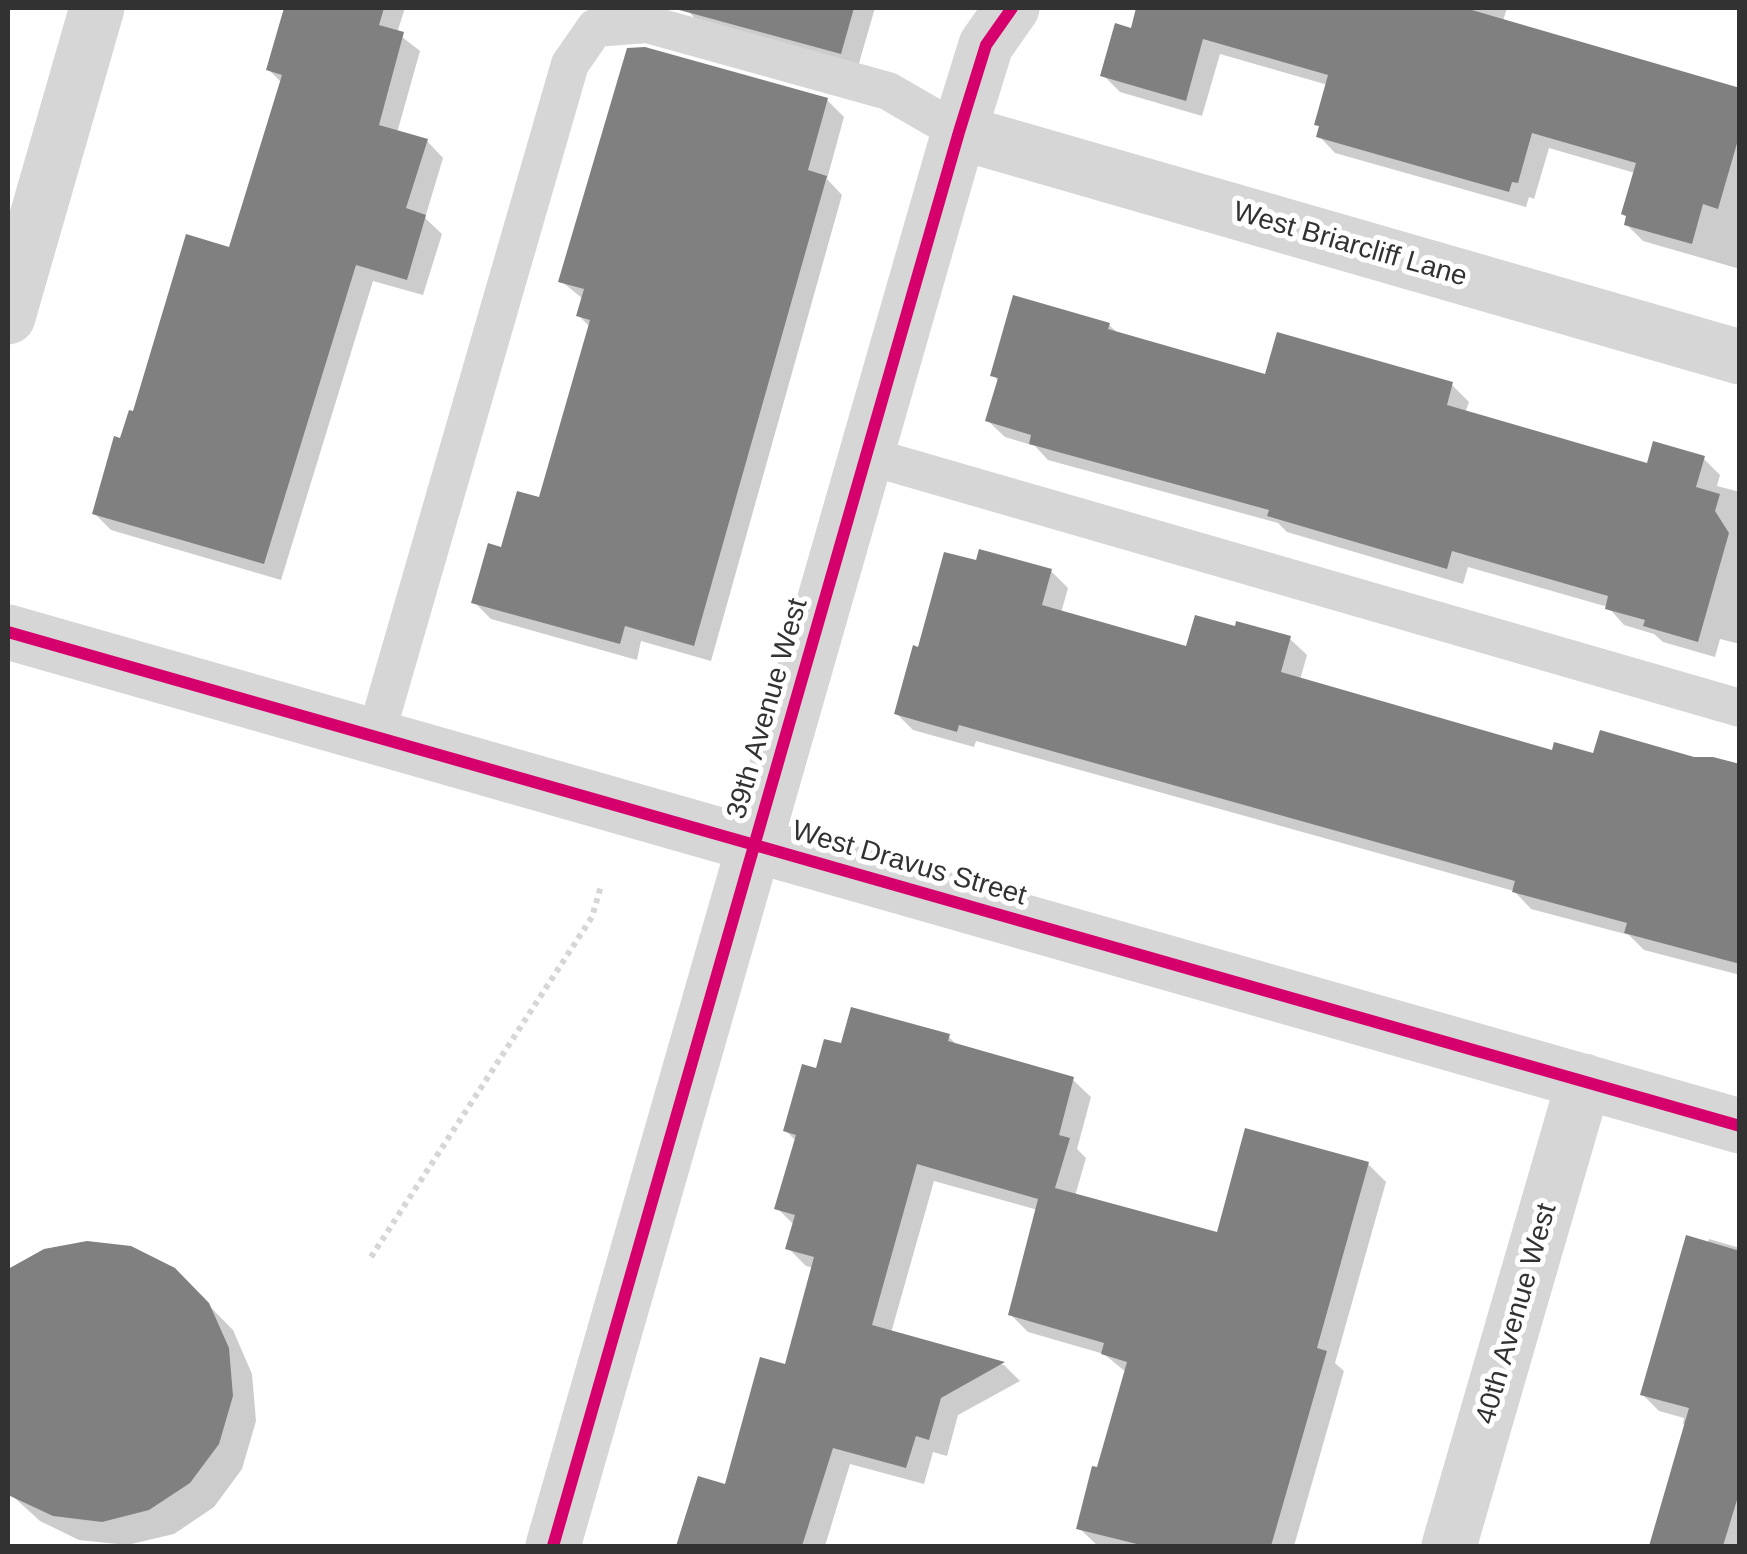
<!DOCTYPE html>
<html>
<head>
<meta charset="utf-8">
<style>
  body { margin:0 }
  #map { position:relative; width:1747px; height:1554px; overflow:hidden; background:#fff; font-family:Arial,sans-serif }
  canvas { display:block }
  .frame { position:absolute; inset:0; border:10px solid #323232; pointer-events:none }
</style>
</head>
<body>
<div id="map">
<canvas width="1747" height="1554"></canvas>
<div class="frame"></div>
</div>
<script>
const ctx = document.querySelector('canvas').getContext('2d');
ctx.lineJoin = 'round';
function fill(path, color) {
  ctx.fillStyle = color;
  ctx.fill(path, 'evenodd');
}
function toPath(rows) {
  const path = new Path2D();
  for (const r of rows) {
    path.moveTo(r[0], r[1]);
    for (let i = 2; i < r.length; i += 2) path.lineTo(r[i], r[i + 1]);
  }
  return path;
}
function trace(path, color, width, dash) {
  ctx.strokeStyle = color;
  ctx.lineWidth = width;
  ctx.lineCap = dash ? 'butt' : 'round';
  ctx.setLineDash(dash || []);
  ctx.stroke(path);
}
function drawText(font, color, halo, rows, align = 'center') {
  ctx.font = font + ' Arial,sans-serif';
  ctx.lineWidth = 10;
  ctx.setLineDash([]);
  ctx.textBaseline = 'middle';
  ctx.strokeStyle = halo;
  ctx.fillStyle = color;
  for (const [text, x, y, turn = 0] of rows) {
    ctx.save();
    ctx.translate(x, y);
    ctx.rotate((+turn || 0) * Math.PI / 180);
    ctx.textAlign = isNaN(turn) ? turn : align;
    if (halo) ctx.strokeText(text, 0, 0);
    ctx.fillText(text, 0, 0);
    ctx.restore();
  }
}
fill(toPath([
  [286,8,405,8,397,33,420,51,397,133,427,141,443,158,425,218,442,234,423,295,373,281,281,580,111,530,94,513,134,414,231,251,282,83,268,69],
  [686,8,875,8,857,70,702,27],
  [1139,8,1507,8,1503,21,1740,89,1740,269,1643,241,1626,224,1635,173,1549,148,1534,199,1529,197,1526,207,1335,153,1319,136,1321,128,1317,124,1328,85,1220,54,1202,116,1120,92,1103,75,1132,31],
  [827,100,844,117,827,179,842,195,711,661,641,641,637,660,491,619,474,602,503,550,541,500,590,327,579,316,583,299,561,281],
  [1109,325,1120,335,1267,377,1452,385,1469,402,1465,413,1648,466,1703,458,1720,475,1717,486,1740,492,1740,644,1720,639,1715,657,1663,642,1654,634,1624,625,1608,607,1468,567,1463,584,1287,532,1278,523,1048,460,1035,446,1005,437,988,421,999,382,993,375],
  [978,563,1051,571,1068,588,1061,613,1188,649,1290,639,1307,655,1300,680,1554,753,1694,759,1740,766,1740,975,1644,950,1629,935,1531,909,1514,891,976,741,974,747,913,730,896,713,920,650],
  [948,1036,959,1047,1073,1080,1091,1097,1077,1149,1086,1158,1075,1196,1218,1235,1368,1164,1386,1182,1335,1363,1344,1371,1294,1546,1098,1546,1079,1528,1127,1373,1104,1354,1028,1332,1011,1315,1038,1210,934,1181,891,1333,1004,1365,1020,1381,958,1415,947,1456,933,1452,924,1484,850,1464,825,1546,679,1546,700,1480,727,1487,787,1367,814,1268,806,1266,788,1248,795,1226,777,1208,796,1141,785,1130,817,1071,843,1046],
  [1709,1239,1740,1248,1740,1546,1650,1546,1686,1427,1683,1423,1684,1418,1659,1411,1643,1395],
  [45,1252,174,1270,233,1330,252,1374,256,1421,242,1469,214,1507,174,1534,127,1545,79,1540,40,1521,8,1492,8,1272]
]), '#0003');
fill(toPath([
  [284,8,384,8,379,25,404,32,379,125,428,139,406,208,426,215,407,280,356,265,264,564,92,514,114,436,120,438,129,410,133,411,186,234,229,247,282,75,266,70],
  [672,8,854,8,841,54],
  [1136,8,1465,8,1740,88,1740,133,1718,209,1703,204,1692,244,1624,225,1626,216,1621,214,1636,163,1532,133,1518,183,1512,182,1509,192,1316,137,1319,126,1314,125,1328,75,1203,39,1186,101,1100,76,1115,23,1131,28],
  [645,47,828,98,808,170,827,176,694,646,625,626,620,644,471,603,488,543,501,547,517,491,539,497,590,320,576,316,584,289,558,282,627,48],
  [1013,295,1110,323,1108,329,1265,374,1277,332,1453,382,1447,405,1647,463,1653,441,1705,456,1696,487,1720,494,1715,511,1729,533,1698,642,1643,626,1645,620,1605,609,1608,596,1452,551,1447,569,1267,516,1269,510,1029,444,1031,435,985,421,998,378,990,376],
  [979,549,1052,569,1042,605,1186,646,1195,615,1235,626,1236,621,1291,636,1281,672,1552,750,1554,742,1593,753,1600,730,1694,757,1713,757,1740,764,1740,964,1624,933,1627,923,1512,892,1515,881,959,725,957,732,894,714,913,645,918,647,944,552,976,560],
  [851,1007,950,1034,948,1041,1074,1077,1059,1135,1070,1138,1055,1188,1217,1232,1245,1128,1369,1162,1317,1348,1327,1351,1271,1546,1145,1546,1076,1529,1092,1466,1097,1467,1127,1362,1101,1354,1104,1343,1008,1315,1038,1199,917,1164,872,1325,1005,1362,941,1398,929,1440,916,1436,906,1468,833,1448,802,1546,676,1546,698,1476,725,1484,760,1357,785,1364,814,1257,785,1249,795,1215,774,1209,796,1135,783,1131,802,1064,816,1068,824,1039,841,1043],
  [1686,1235,1740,1251,1740,1490,1723,1546,1649,1546,1689,1408,1640,1395],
  [87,1241,131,1246,175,1268,209,1303,229,1348,233,1396,219,1444,190,1483,149,1510,102,1522,53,1516,8,1495,8,1269,44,1249]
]), '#808080');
trace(toPath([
  [371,1257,592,917,601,886]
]), '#d6d6d6', 6, [5, 5]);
trace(toPath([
  [868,456,1740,708],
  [375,738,570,64,595,28,647,24,888,91,959,132]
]), '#d6d6d6', 38);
trace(toPath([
  [959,132,1740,357],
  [8,317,97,8],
  [8,632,1740,1126],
  [553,1546,959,132,986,45,1012,8],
  [1449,1546,1584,1081]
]), '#d6d6d6', 55);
trace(toPath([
  [8,632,1740,1126],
  [553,1546,959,132,986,45,1012,8]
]), '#d6006c', 12);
drawText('28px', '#323232', '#fff', [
  ["West Briarcliff Lane",1350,245,16],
  ["39th Avenue West",768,709,-74],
  ["West Dravus Street",909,864,16],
  ["40th Avenue West",1517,1314,-74]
]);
</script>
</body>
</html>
